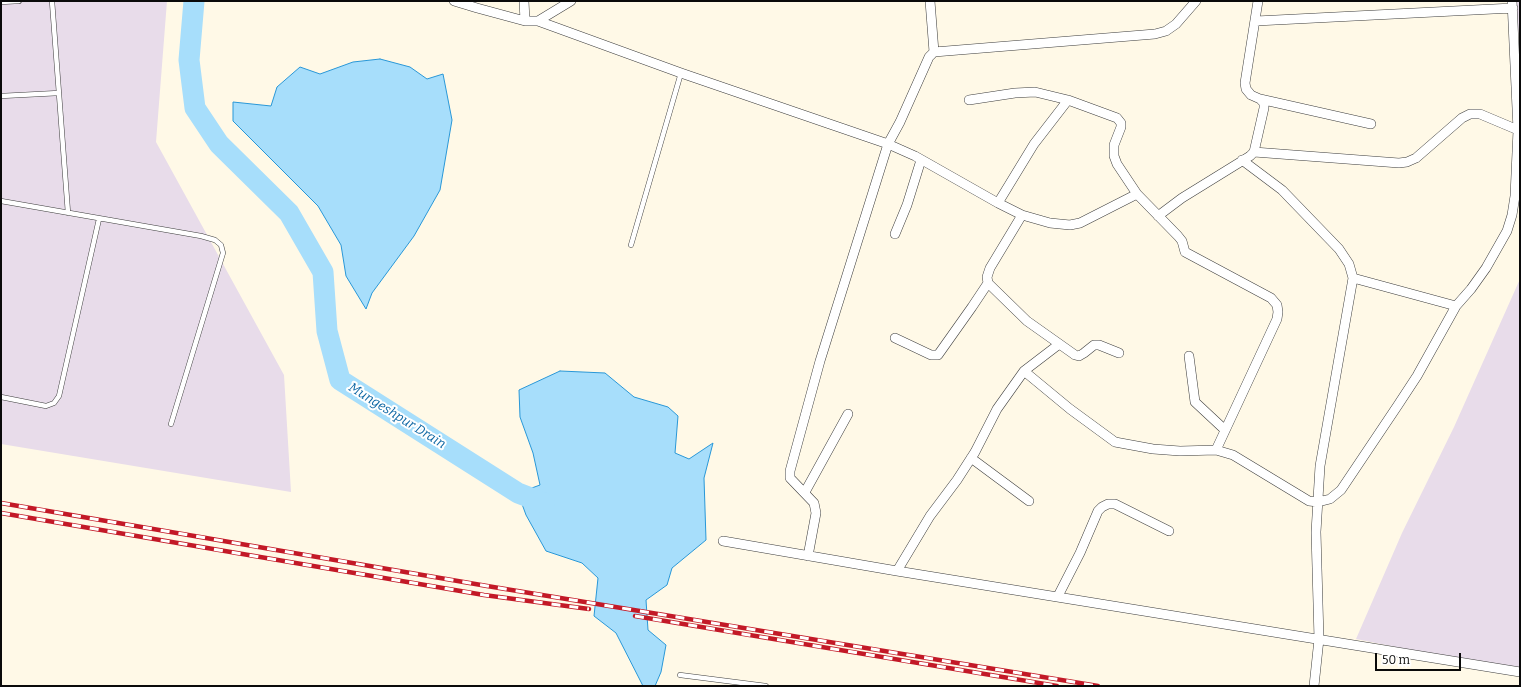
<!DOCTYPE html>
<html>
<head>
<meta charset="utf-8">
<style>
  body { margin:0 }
  #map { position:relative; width:1521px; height:687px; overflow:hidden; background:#fff9e7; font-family:Bitter,serif }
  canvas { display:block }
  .frame { position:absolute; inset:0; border:2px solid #0a0a0a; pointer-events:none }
  .scale { position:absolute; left:1375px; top:653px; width:86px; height:18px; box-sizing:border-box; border:2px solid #0a0a0a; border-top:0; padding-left:5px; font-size:12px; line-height:14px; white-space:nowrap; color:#0a0a0a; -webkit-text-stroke:3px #fff; paint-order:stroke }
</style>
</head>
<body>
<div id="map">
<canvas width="1521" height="687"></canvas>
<div class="frame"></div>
<div class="scale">50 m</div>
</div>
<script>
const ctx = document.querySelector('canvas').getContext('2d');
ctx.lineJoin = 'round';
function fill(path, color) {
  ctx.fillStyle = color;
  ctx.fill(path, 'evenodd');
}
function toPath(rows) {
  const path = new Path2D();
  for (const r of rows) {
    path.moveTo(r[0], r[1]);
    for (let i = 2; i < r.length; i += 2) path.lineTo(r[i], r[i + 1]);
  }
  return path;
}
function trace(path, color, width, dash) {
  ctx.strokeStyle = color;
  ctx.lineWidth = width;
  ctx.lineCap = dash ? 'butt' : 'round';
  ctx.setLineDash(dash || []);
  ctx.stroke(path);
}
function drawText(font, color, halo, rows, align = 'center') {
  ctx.font = font + ' Bitter,serif';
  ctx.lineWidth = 4;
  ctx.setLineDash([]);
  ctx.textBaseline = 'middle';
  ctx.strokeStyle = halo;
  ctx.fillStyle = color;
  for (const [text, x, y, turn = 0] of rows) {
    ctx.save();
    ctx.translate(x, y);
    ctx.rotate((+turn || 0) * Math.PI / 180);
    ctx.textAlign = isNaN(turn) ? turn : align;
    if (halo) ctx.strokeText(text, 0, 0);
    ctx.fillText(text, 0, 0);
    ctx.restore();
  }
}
fill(toPath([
  [1,1,167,1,156,142,284,375,291,492,1,444],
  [1516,1,1520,1,1520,53],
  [1520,279,1520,672,1356,639,1402,533,1454,427]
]), '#e8dcea');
const water = toPath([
  [380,59,410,67,427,79,443,74,452,120,440,190,414,236,372,293,366,309,346,276,341,245,318,206,233,121,233,102,271,106,277,87,300,67,320,74,353,62,380,59],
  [560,371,605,373,634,397,668,407,678,416,675,453,689,459,713,443,704,478,706,540,672,568,667,585,646,600,648,630,666,645,661,672,655,686,643,686,616,633,594,616,598,578,582,563,546,551,526,515,518,493,540,485,533,453,520,417,519,390,560,371]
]);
fill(water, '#a7defb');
trace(water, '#2997d7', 1);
trace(toPath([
  [194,1,189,60,195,108,219,144,289,213,323,272,327,331,340,380,518,493,544,503]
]), '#a7defb', 21);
const service = toPath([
  [52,1,68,213],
  [1,2,19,1],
  [1,96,59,93],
  [1,201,201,236,215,240,221,245,223,253,171,424],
  [631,245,681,73],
  [1,397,46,406,54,403,59,396,99,219],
  [680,675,766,686]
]);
const minor = toPath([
  [454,1,477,8,525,21,538,21,681,73,888,144,820,361,790,471,790,478,814,503,816,513,808,556],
  [524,1,525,21],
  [930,1,934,52],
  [538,21,571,1],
  [1256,21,1513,8],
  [1260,99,1371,124],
  [969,100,1015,93,1035,92,1068,100,1117,118,1121,123,1121,127,1114,145,1114,156,1117,164,1137,194,1178,236,1182,241,1185,252,1271,298,1277,305,1278,312,1277,319,1216,450],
  [1254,152,1399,163,1407,162,1416,158,1462,118,1470,114,1480,114,1518,130],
  [1242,160,1282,190,1339,249,1349,264,1353,278,1320,466,1316,532,1319,639,1314,686],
  [1137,194,1080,223,1070,225,1050,223,1022,215,998,203,915,156,888,144,900,122,929,57,934,52,1155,34,1166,31,1176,24,1196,1],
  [998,203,1034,144,1068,100],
  [1022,215,990,268,987,277,988,283,1027,321,1075,355,1079,356,1084,353,1094,345,1099,345,1119,353],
  [1158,216,1182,198,1250,156,1254,152,1264,108,1264,103,1260,99,1251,95,1246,89,1245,83,1258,1],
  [895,234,907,205,921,160],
  [1353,278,1456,306],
  [895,338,931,355,938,355,972,307,988,283],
  [1189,356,1195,402,1225,430],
  [1024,371,1070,409,1115,442,1153,449,1180,451,1216,450,1233,455,1309,501,1318,502,1330,499,1341,490,1398,405,1417,376,1456,306,1471,289,1486,268,1507,231,1512,215,1515,196,1518,130,1512,1],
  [971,458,1029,501],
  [805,492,848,414],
  [723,541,897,571,1520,672],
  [897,571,930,516,957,480,975,452,997,409,1024,371,1058,345],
  [1058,596,1080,553,1098,511,1102,507,1108,504,1115,504,1169,531]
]);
trace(service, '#3d3d3d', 5.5);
trace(minor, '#3d3d3d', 10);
trace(service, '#fff', 4.5);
trace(minor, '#fff', 9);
const rail = toPath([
  [1,503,487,586,1098,686],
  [1,513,484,595,589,609],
  [635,616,1057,686]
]);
trace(rail, '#c31927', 4.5);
trace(rail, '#fff', 3, [9]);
drawText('italic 13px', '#0c66a3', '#fff', [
  ["Mungeshpur Drain",397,416,32]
]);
</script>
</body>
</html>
